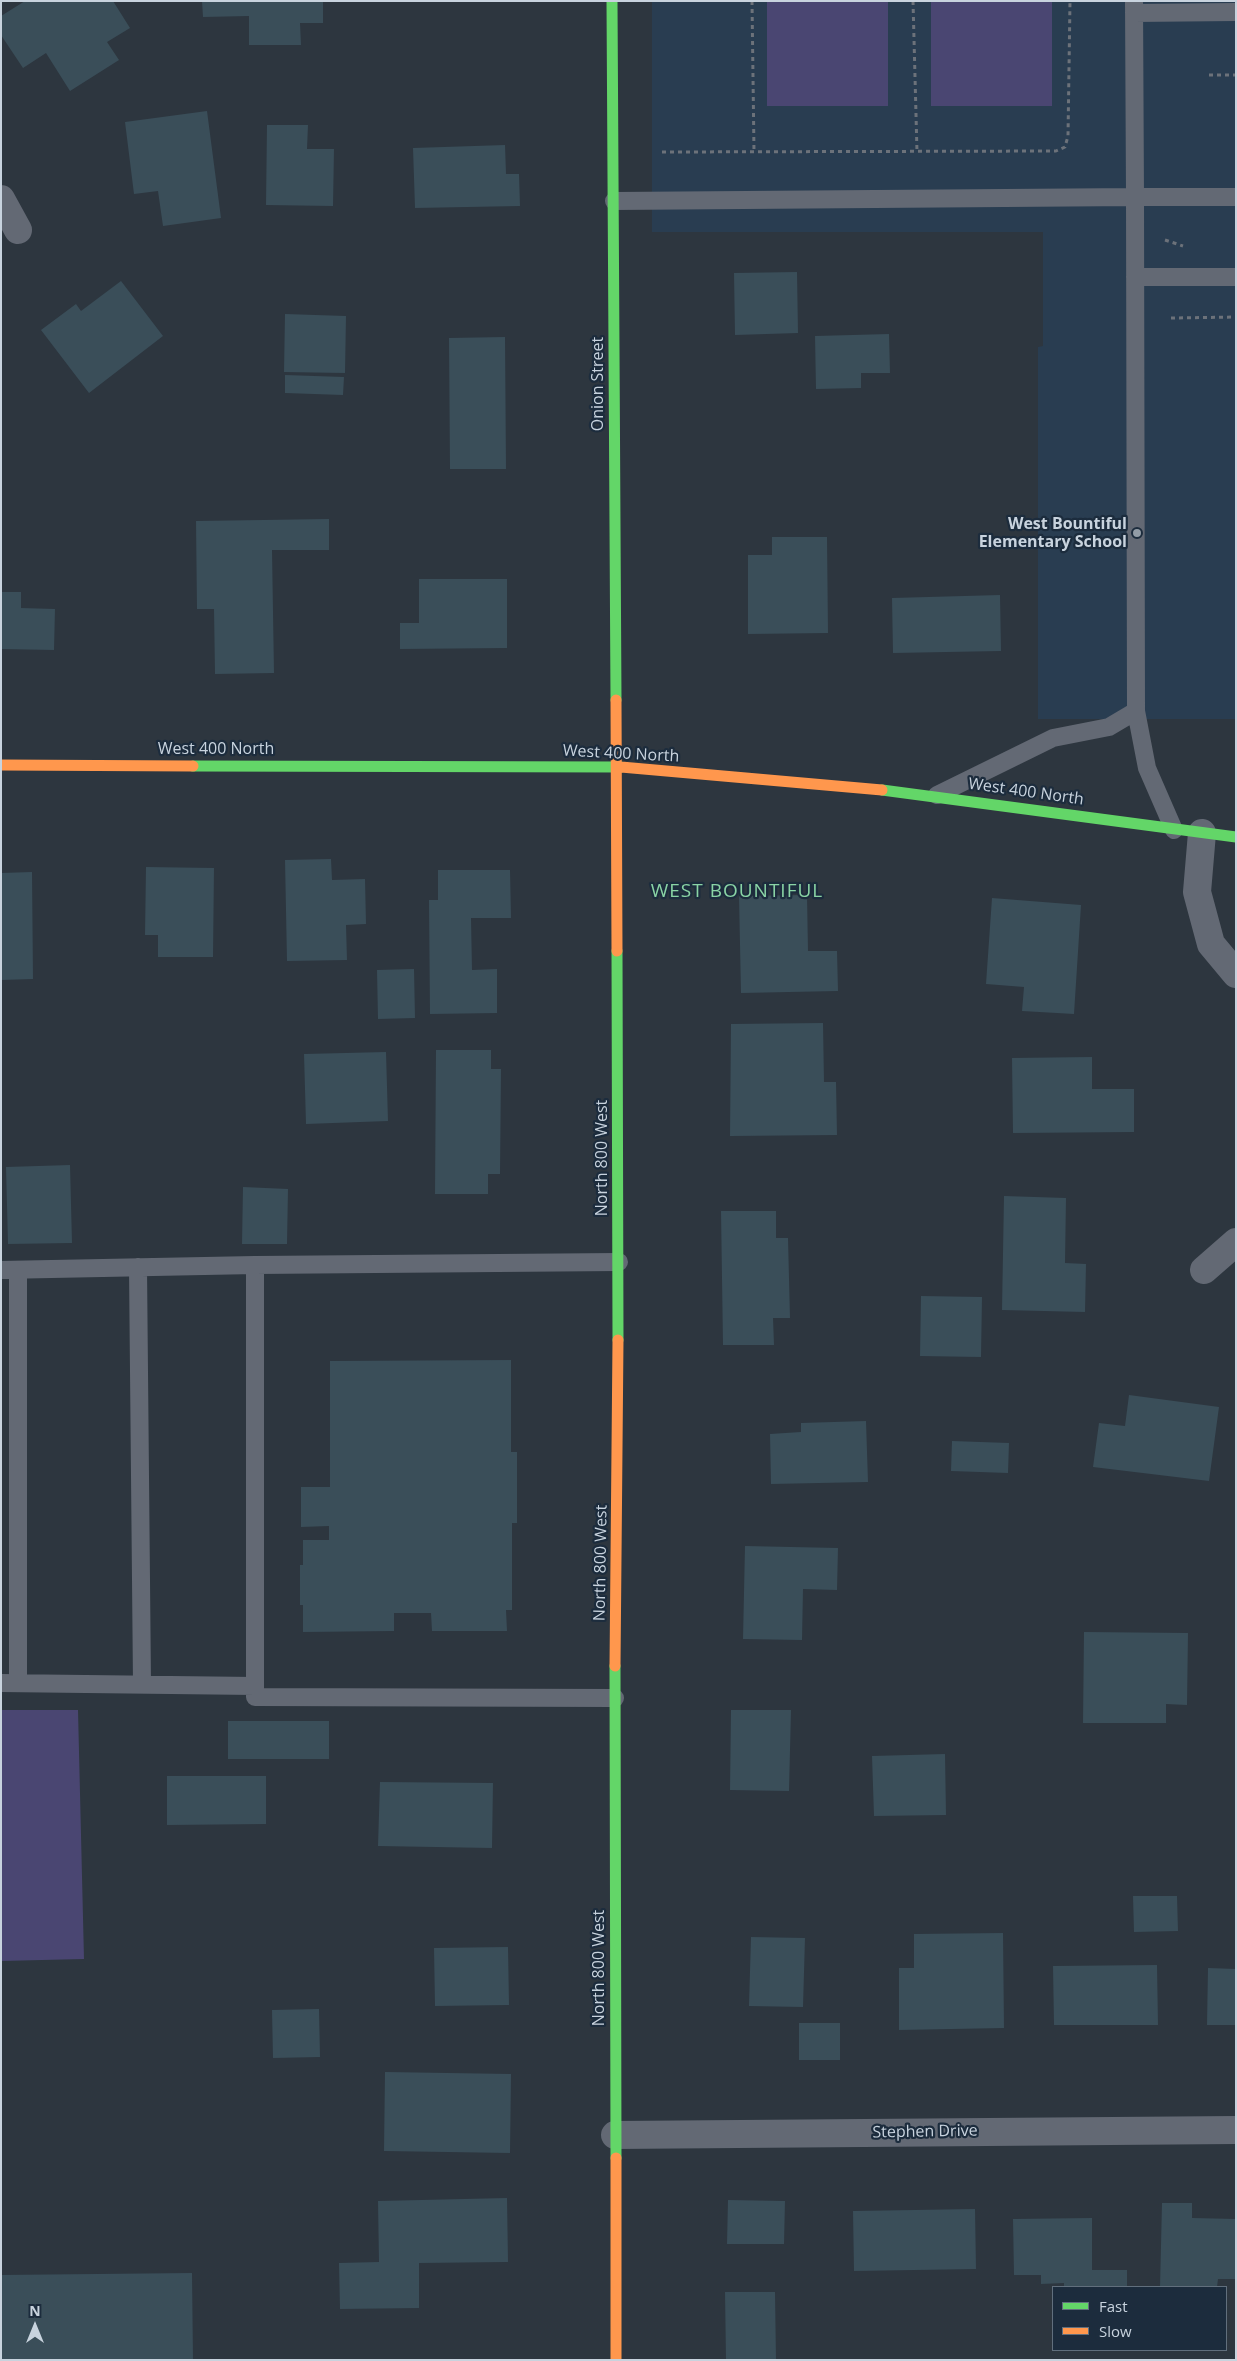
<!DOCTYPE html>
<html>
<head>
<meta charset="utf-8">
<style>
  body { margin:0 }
  #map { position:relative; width:1237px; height:2361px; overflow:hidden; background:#2d363f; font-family:"Open Sans",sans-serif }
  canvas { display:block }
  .frame { position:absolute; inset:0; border:2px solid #c8d3de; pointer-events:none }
  .legend { position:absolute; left:1052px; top:2286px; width:175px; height:65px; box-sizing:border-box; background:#1c2c3d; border:1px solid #616f7d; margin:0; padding:6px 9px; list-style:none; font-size:15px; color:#c8d3de }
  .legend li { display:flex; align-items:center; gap:10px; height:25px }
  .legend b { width:25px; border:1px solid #616f7d }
  .north { position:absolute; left:10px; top:2301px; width:50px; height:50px; -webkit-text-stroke:4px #1c2c3d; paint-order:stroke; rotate:0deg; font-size:14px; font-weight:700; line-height:20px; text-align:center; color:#c8d3de }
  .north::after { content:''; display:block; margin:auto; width:18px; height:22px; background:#c8d3de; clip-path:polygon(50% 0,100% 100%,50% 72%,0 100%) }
</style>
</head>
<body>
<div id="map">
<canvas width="1237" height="2361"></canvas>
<div class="frame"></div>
<ul class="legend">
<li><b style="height:6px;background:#63d668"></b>Fast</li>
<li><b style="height:6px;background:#ff974d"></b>Slow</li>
</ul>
<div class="north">N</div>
</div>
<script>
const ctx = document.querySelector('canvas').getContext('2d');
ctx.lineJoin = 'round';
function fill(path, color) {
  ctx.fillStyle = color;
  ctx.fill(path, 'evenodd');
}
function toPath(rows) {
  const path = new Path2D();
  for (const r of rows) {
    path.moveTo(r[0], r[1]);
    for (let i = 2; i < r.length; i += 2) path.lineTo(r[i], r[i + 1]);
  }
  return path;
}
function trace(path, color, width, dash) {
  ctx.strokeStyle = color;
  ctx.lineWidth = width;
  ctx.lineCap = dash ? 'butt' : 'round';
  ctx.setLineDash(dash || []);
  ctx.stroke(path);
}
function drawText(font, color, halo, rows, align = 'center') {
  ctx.font = font + ' "Open Sans",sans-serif';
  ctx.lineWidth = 4.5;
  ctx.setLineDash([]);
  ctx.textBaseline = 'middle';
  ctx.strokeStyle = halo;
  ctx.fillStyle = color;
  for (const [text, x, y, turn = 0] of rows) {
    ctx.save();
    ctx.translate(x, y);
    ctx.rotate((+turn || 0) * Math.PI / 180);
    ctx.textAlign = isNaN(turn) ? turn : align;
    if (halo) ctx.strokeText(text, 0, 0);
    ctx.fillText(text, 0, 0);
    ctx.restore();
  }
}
fill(toPath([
  [652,1,1236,1,1236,719,1038,719,1038,347,1043,346,1043,232,652,232]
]), '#293d51');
fill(toPath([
  [767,1,888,1,888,106,767,106],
  [931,1,1052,1,1052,106,931,106],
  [1,1710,78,1710,84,1959,1,1961]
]), '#4a4672');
fill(toPath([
  [25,1,113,1,130,28,107,42,119,60,70,91,46,53,23,68,1,35,1,16],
  [202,1,323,1,323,23,300,23,301,45,249,45,249,16,203,17],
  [207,111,221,218,163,226,158,191,134,194,125,122],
  [267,125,308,125,307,149,334,149,333,206,266,205],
  [505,145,506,174,519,174,520,206,415,208,413,148],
  [797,272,798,333,735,335,734,273],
  [121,281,163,336,89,393,41,330,76,304,81,311],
  [285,314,346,316,345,373,284,372],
  [889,334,890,373,861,373,861,388,816,389,815,336],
  [505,337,506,469,450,469,449,338],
  [285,375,344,377,343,395,285,393],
  [329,519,329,550,272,550,274,673,215,674,214,609,197,609,196,521],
  [772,537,827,537,828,633,748,634,748,555,772,555],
  [419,579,507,579,507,648,400,649,400,623,419,623],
  [1,592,21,592,21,608,55,609,54,650,1,649],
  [1000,595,1001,651,893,653,892,598],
  [331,859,332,880,365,879,366,924,346,925,347,960,287,961,285,860],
  [146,867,214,868,213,957,158,957,158,935,145,935],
  [438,870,510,870,511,918,471,918,472,970,497,969,497,1013,430,1014,429,900,438,900],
  [32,872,33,979,1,980,1,873],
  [807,895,808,951,837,951,838,991,741,993,739,896],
  [992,898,1081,905,1074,1014,1022,1011,1024,987,986,984],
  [414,969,415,1018,378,1019,377,970],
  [823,1023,824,1082,836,1082,837,1135,730,1136,731,1024],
  [436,1050,491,1050,491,1069,501,1069,500,1174,488,1174,488,1194,435,1194],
  [386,1052,388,1121,306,1124,304,1054],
  [1092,1057,1092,1089,1134,1089,1134,1132,1013,1133,1012,1058],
  [70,1165,72,1243,8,1244,6,1167],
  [243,1187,288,1189,287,1244,242,1244],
  [1004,1196,1066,1198,1065,1263,1086,1264,1085,1312,1002,1310],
  [721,1211,776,1211,776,1238,788,1238,790,1318,773,1318,774,1345,723,1345],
  [921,1296,982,1297,981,1357,920,1356],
  [511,1360,511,1452,517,1452,517,1523,512,1523,512,1610,506,1610,507,1631,432,1631,431,1613,394,1613,394,1631,303,1632,303,1605,300,1605,300,1565,303,1565,303,1540,329,1540,329,1526,301,1527,301,1487,330,1487,330,1361],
  [1129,1395,1219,1407,1209,1481,1093,1467,1099,1423,1125,1426],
  [866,1421,868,1482,771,1484,770,1434,801,1432,801,1423],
  [952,1441,1009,1443,1008,1473,951,1471],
  [745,1546,838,1548,837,1590,803,1589,802,1640,743,1639],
  [1084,1632,1188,1633,1187,1705,1166,1704,1166,1723,1083,1723],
  [731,1710,791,1710,789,1791,730,1790],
  [228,1721,329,1721,329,1759,228,1759],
  [945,1754,946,1815,874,1816,872,1756],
  [167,1776,266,1776,266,1824,167,1825],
  [380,1782,493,1783,492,1848,378,1846],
  [1133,1896,1177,1896,1178,1931,1134,1932],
  [1003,1933,1004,2028,899,2030,899,1968,914,1968,914,1934],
  [751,1937,805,1938,803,2007,749,2006],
  [508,1947,509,2005,435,2006,434,1948],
  [1157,1965,1158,2025,1054,2025,1053,1966],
  [1208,1968,1236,1969,1236,2025,1207,2025],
  [319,2009,320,2057,273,2058,272,2010],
  [799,2023,840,2023,840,2060,799,2060],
  [385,2072,511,2074,510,2153,384,2151],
  [507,2198,508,2262,419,2263,419,2308,340,2309,339,2263,379,2262,378,2201],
  [728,2200,785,2201,784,2244,727,2244],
  [1162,2203,1192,2203,1192,2218,1236,2219,1236,2279,1218,2279,1217,2287,1160,2287],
  [975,2209,976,2269,854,2271,853,2211],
  [1092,2218,1092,2270,1127,2270,1127,2287,1064,2287,1064,2283,1041,2284,1041,2275,1014,2275,1013,2219],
  [192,2273,193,2360,1,2360,1,2275],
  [725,2292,775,2292,776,2360,726,2360]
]), '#3a4e59');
trace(toPath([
  [752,1,754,152],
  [913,1,917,152],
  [1209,75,1236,75],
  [662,152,1056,151,1065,147,1068,136,1070,1],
  [1165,240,1183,246],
  [1171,318,1236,317]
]), '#6c727a', 3, [4, 4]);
trace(toPath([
  [1134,13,1236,12],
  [614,201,1135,197,1134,1],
  [1135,277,1236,277],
  [937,795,1053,738,1109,727,1136,711],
  [1174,830,1147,768,1136,711,1135,197,1236,197],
  [138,1267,142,1684],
  [1,1270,255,1265],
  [18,1270,18,1683],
  [1,1683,255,1686],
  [615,1698,255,1697,255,1265,619,1262]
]), '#636974', 18);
trace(toPath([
  [1,199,18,230],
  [1202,833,1197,892,1211,944,1236,974],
  [1204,1270,1236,1242],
  [615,2135,1236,2130]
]), '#636974', 28);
trace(toPath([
  [612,1,616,700],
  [193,766,621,767],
  [882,790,1236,837],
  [617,951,618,1340],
  [615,1666,616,2158]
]), '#63d668', 11);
trace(toPath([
  [616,700,617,951],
  [1,765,193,766],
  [621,767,882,790],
  [615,1666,618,1340],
  [616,2158,616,2360]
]), '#ff974d', 11);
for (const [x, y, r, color] of [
  [1137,533,5,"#929ca6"]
]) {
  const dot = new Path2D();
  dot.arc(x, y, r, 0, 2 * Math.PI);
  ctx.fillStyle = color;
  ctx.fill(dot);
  trace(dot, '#1c2c3d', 2);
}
drawText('16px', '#c8d3de', '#1c2c3d', [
  ["Onion Street",598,384,-90],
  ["West 400 North",216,749],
  ["West 400 North",621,754,3],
  ["West 400 North",1026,792,8],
  ["North 800 West",602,1158,-90],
  ["North 800 West",601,1563,-89],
  ["North 800 West",599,1968,-90],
  ["Stephen Drive",925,2132,-1]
]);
drawText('bold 16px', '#c8d3de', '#1c2c3d', [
  ["West Bountiful",1127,524],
  ["Elementary School",1127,542]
], 'right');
ctx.letterSpacing = '1px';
drawText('19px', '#8ad4a5', '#1c2c3d', [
  ["WEST BOUNTIFUL",737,892]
]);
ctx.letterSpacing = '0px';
</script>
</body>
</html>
